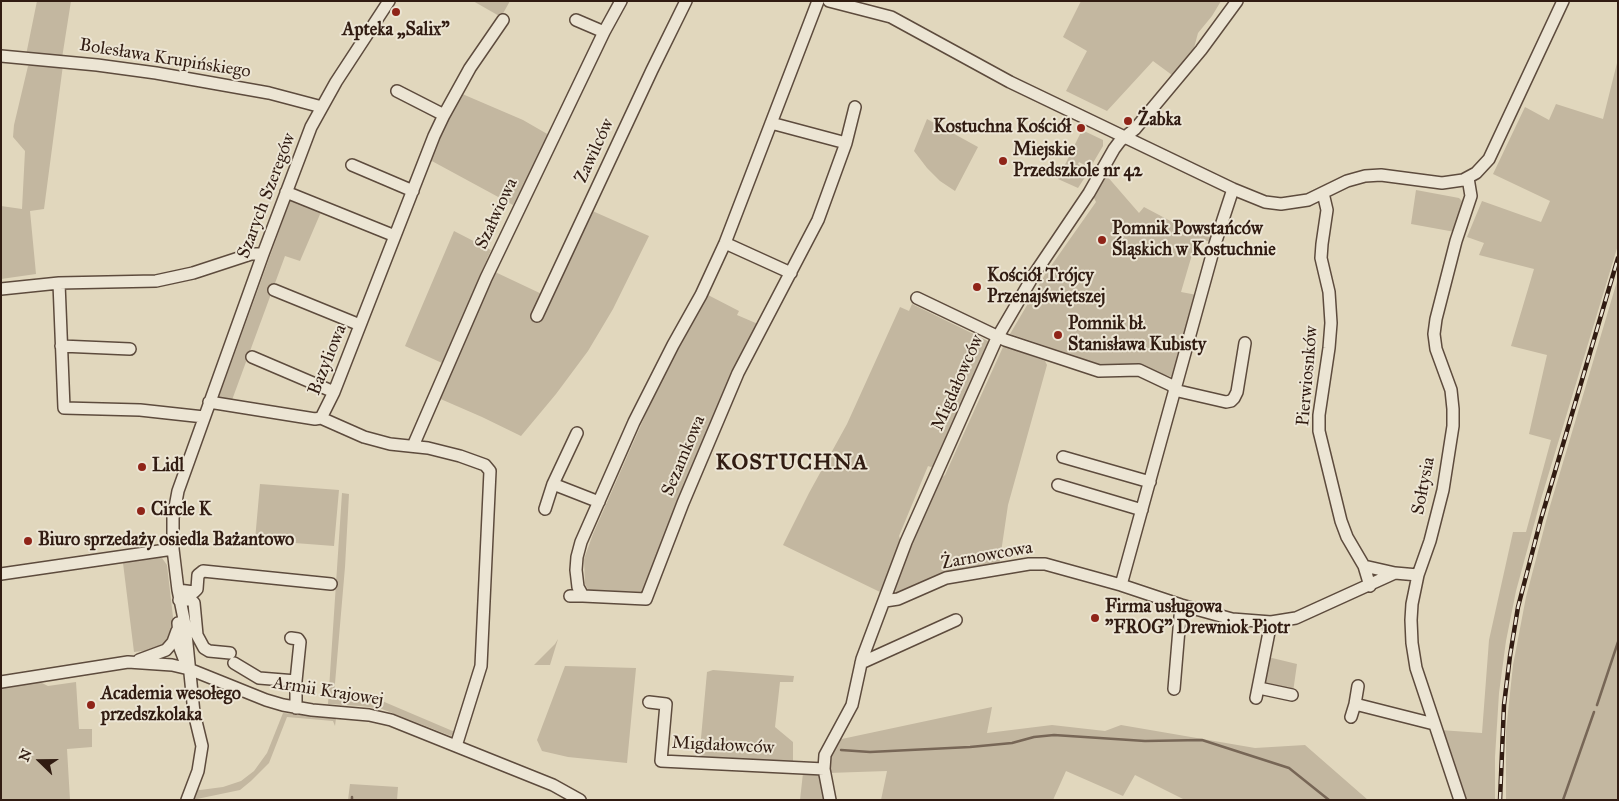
<!DOCTYPE html>
<html>
<head>
<meta charset="utf-8">
<style>
  body { margin:0 }
  #map { position:relative; width:1619px; height:801px; overflow:hidden; background:#e1d7bd; font-family:"IM FELL Great Primer",serif }
  canvas { display:block }
  .frame { position:absolute; inset:0; border:2px solid #311c12; pointer-events:none }
  .north { position:absolute; left:15px; top:736px; width:50px; height:50px; -webkit-text-stroke:4px #ece5d4; paint-order:stroke; rotate:292deg; font-size:14px; font-weight:700; line-height:20px; text-align:center; color:#311c12 }
  .north::after { content:''; display:block; margin:auto; width:18px; height:22px; background:#311c12; clip-path:polygon(50% 0,100% 100%,50% 72%,0 100%) }
</style>
</head>
<body>
<div id="map">
<canvas width="1619" height="801"></canvas>
<div class="frame"></div>
<div class="north">N</div>
</div>
<script>
const ctx = document.querySelector('canvas').getContext('2d');
ctx.lineJoin = 'round';
function fill(path, color) {
  ctx.fillStyle = color;
  ctx.fill(path, 'evenodd');
}
function toPath(rows) {
  const path = new Path2D();
  for (const r of rows) {
    path.moveTo(r[0], r[1]);
    for (let i = 2; i < r.length; i += 2) path.lineTo(r[i], r[i + 1]);
  }
  return path;
}
function trace(path, color, width, dash) {
  ctx.strokeStyle = color;
  ctx.lineWidth = width;
  ctx.lineCap = dash ? 'butt' : 'round';
  ctx.setLineDash(dash || []);
  ctx.stroke(path);
}
function drawText(font, color, halo, rows, align = 'center') {
  ctx.font = font + ' "IM FELL Great Primer",serif';
  ctx.lineWidth = 4;
  ctx.setLineDash([]);
  ctx.textBaseline = 'middle';
  ctx.strokeStyle = halo;
  ctx.fillStyle = color;
  for (const [text, x, y, turn = 0] of rows) {
    ctx.save();
    ctx.translate(x, y);
    ctx.rotate((+turn || 0) * Math.PI / 180);
    ctx.textAlign = isNaN(turn) ? turn : align;
    if (halo) ctx.strokeText(text, 0, 0);
    ctx.fillText(text, 0, 0);
    ctx.restore();
  }
}
fill(toPath([
  [37,1,71,1,62,58,26,55],
  [473,1,510,1,501,17],
  [1081,1,1221,1,1212,16,1198,33,1194,48,1172,75,1153,61,1107,111,1066,91,1087,51,1063,37],
  [1618,59,1618,245,1541,499,1516,591,1506,641,1499,693,1495,757,1495,800,1466,800,1463,788,1440,730,1482,733,1489,640,1513,532,1526,532,1551,440,1529,434,1547,355,1511,346,1534,269,1479,255,1484,243,1467,237,1482,201,1541,222,1550,201,1493,174,1525,107,1549,120,1556,104,1603,119],
  [34,62,63,65,44,209,30,211,36,274,1,279,1,206,22,209,25,151,13,137,14,125,28,66],
  [460,93,523,120,549,135,513,205,430,160,434,144],
  [927,119,978,147,955,191,940,181,927,168,914,151],
  [1082,130,1103,140,1103,146,1090,168,1079,162,1078,164,1089,171,1078,188,1058,179],
  [1106,175,1139,213,1144,207,1195,234,1211,237,1210,241,1208,241,1202,240,1196,241,1181,292,1197,295,1172,377,1137,366,1101,367,1079,362,1076,356,1010,334,1046,273,1096,202,1093,196],
  [1416,190,1459,198,1462,201,1455,232,1411,224],
  [290,201,292,201,321,212,300,261,285,256,232,400,221,398,219,397],
  [588,209,649,236,613,309,588,351,556,394,521,436,482,417,436,397,493,271,546,296],
  [454,231,491,250,442,363,405,346],
  [1618,278,1618,800,1506,800,1506,731,1513,665,1526,597,1550,506],
  [708,295,739,311,737,315,758,324,729,379,643,592,588,590,585,584,584,559,593,534,663,375],
  [912,304,990,342,934,468,928,466,899,536,901,542,877,608,875,608,880,592,783,545,809,493,847,424,900,307,909,311],
  [1005,346,1045,361,1047,365,1008,505,999,566,896,594,895,589,916,533,939,480,945,475,1003,347],
  [260,484,339,490,334,546,255,540],
  [342,493,349,494,345,567,334,695,362,695,375,698,455,732,451,736,382,709,361,706,328,704],
  [158,557,162,558,167,565,173,617,171,635,168,642,160,649,134,652,123,563],
  [558,639,550,665,534,665,555,644],
  [1268,657,1297,664,1293,692,1266,687,1263,683],
  [565,666,636,668,627,763,568,757,542,751,537,740],
  [713,670,794,676,793,682,780,682,775,727,793,742,793,764,699,760,707,672],
  [38,681,48,686,76,682,79,729,92,729,92,747,67,749,70,800,1,800,1,687],
  [992,707,987,733,1052,725,1105,731,1121,725,1255,748,1305,745,1368,800,1185,800,1135,775,1123,796,1066,771,1053,800,881,800,887,771,828,773,828,759,837,740],
  [283,713,336,718,335,726,333,721,287,717,269,763,251,781,240,790,192,800,196,789,200,790,223,787,241,781,254,771,267,753],
  [803,773,820,774,825,800,800,800],
  [350,784,398,787,397,800,348,800]
]), '#c3b7a0');
trace(toPath([
  [1597,705,1618,642],
  [841,750,870,752,970,747,1012,743,1034,737,1054,735,1145,741,1202,740,1289,768,1329,800],
  [352,800,352,797],
  [1563,800,1594,712]
]), '#776656', 2.5);
const minor = toPath([
  [818,1,725,243,701,295,673,345,634,422,581,542,577,557,576,570,578,587,583,596,646,599,683,503,738,373,818,220,846,143,855,107],
  [829,1,891,17,1010,82,1233,189,1265,202,1281,204,1308,200,1347,181,1365,176,1381,175,1442,183,1463,180,1476,173,1489,159,1563,1],
  [576,20,604,32],
  [1,56,97,65,156,73,269,93,322,107],
  [397,91,444,115],
  [771,123,846,143],
  [352,165,413,191],
  [286,192,395,236],
  [1323,193,1327,210,1322,244,1321,258,1329,292,1331,323,1329,348,1319,415,1319,431,1341,521,1347,537,1364,566,1370,586],
  [725,243,791,273],
  [59,283,64,408,140,410,204,417],
  [1,289,59,283,156,281,193,273,251,254,263,254],
  [274,290,360,325],
  [917,298,1005,340,1099,371,1139,370,1175,387],
  [537,316,652,70,686,1],
  [61,346,130,349],
  [252,357,334,392],
  [1174,390,1226,402,1231,401,1234,398,1237,392,1245,343],
  [209,402,315,419,321,418,334,392,434,136,444,115,470,68,503,20],
  [321,418,364,437,390,444,428,448,460,456,485,465,490,471,481,666,456,746],
  [413,446,486,278,604,32,621,1],
  [1063,457,1150,482],
  [553,484,599,502],
  [1058,485,1142,510],
  [545,509,553,484,577,433],
  [1364,566,1395,573],
  [1,574,173,549],
  [1121,585,1215,244,1233,189],
  [178,590,194,592,197,589,198,575,203,571,331,584],
  [570,596,583,596],
  [179,600,191,600,194,603,197,635,204,648,209,651,230,653],
  [885,601,898,599,946,578,1029,564,1045,564,1121,585,1181,605,1232,619,1271,622,1296,618,1395,573,1418,575],
  [178,623,180,648,186,664],
  [291,638,298,639,300,642,296,681,296,708],
  [139,660,166,650,173,642,177,631],
  [234,663,259,678,296,681],
  [861,663,956,620],
  [1,682,128,662,172,665,189,669,266,700,283,705,312,710,369,715,391,720,553,785,580,800],
  [1358,686,1355,704,1434,724],
  [1259,688,1292,695],
  [1174,689,1181,605],
  [1256,698,1271,622],
  [649,702,666,704,661,761,824,769],
  [1351,717,1355,704],
  [187,800,198,771,202,746,194,713,185,624,178,590,173,549,173,518,178,491,263,254,311,127,336,82,389,1],
  [830,800,824,769,825,755,852,705,862,659,906,542,997,338,1035,273,1089,193,1114,149,1120,141,1135,129,1201,50,1237,1],
  [1460,800,1416,668,1412,643,1411,620,1412,604,1418,575,1430,541,1443,490,1453,426,1453,409,1451,390,1436,349,1434,334,1436,319,1456,241,1471,196,1468,178]
]);
trace(minor, '#5d4b3d', 14);
trace(minor, '#ece5d4', 11);
const rail = toPath([
  [1500,800,1504,705,1510,656,1518,607,1541,519,1618,258]
]);
trace(rail, '#311c12', 4.5);
trace(rail, '#ece5d4', 2.5, [8]);
for (const [x, y, r, color] of [
  [396,12,5,"#8f2418"],
  [1128,121,5,"#8f2418"],
  [1081,128,5,"#8f2418"],
  [1003,161,5,"#8f2418"],
  [1102,240,5,"#8f2418"],
  [977,287,5,"#8f2418"],
  [1058,335,5,"#8f2418"],
  [142,467,5,"#8f2418"],
  [141,511,5,"#8f2418"],
  [28,541,5,"#8f2418"],
  [1095,618,5,"#8f2418"],
  [91,705,5,"#8f2418"]
]) {
  const dot = new Path2D();
  dot.arc(x, y, r, 0, 2 * Math.PI);
  ctx.fillStyle = color;
  ctx.fill(dot);
  trace(dot, '#ece5d4', 2);
}
drawText('bold 18px', '#311c12', '#ece5d4', [
  ["Apteka „Salix”",396,31,"center"],
  ["Żabka",1138,121],
  ["Kostuchna Kościół",1071,128,"right"],
  ["Miejskie",1013,151],
  ["Przedszkole nr 42",1013,172],
  ["Pomnik Powstańców",1112,230],
  ["Śląskich w Kostuchnie",1112,251],
  ["Kościół Trójcy",987,277],
  ["Przenajświętszej",987,298],
  ["Pomnik bł.",1068,325],
  ["Stanisława Kubisty",1068,346],
  ["Lidl",152,467],
  ["Circle K",151,511],
  ["Biuro sprzedaży osiedla Bażantowo",38,541],
  ["Firma usługowa",1105,608],
  ["\"FROG\" Drewniok Piotr",1105,629],
  ["Academia wesołego",101,695],
  ["przedszkolaka",101,716]
], 'left');
drawText('18px', '#311c12', '#ece5d4', [
  ["Bolesława Krupińskiego",165,59,9],
  ["Zawilców",595,151,-65],
  ["Szarych Szeregów",267,196,-69],
  ["Szałwiowa",497,214,-65],
  ["Bazyliowa",328,360,-68],
  ["Pierwiosnków",1308,376,-85],
  ["Migdałowców",958,383,-66],
  ["Sezamkowa",684,456,-67],
  ["Sołtysia",1424,486,-79],
  ["Żarnowcowa",987,556,-10],
  ["Armii Krajowej",328,692,9],
  ["Migdałowców",723,746,3]
]);
ctx.letterSpacing = '1px';
drawText('bold 22px', '#311c12', '#ece5d4', [
  ["KOSTUCHNA",792,464]
]);
ctx.letterSpacing = '0px';
</script>
</body>
</html>
